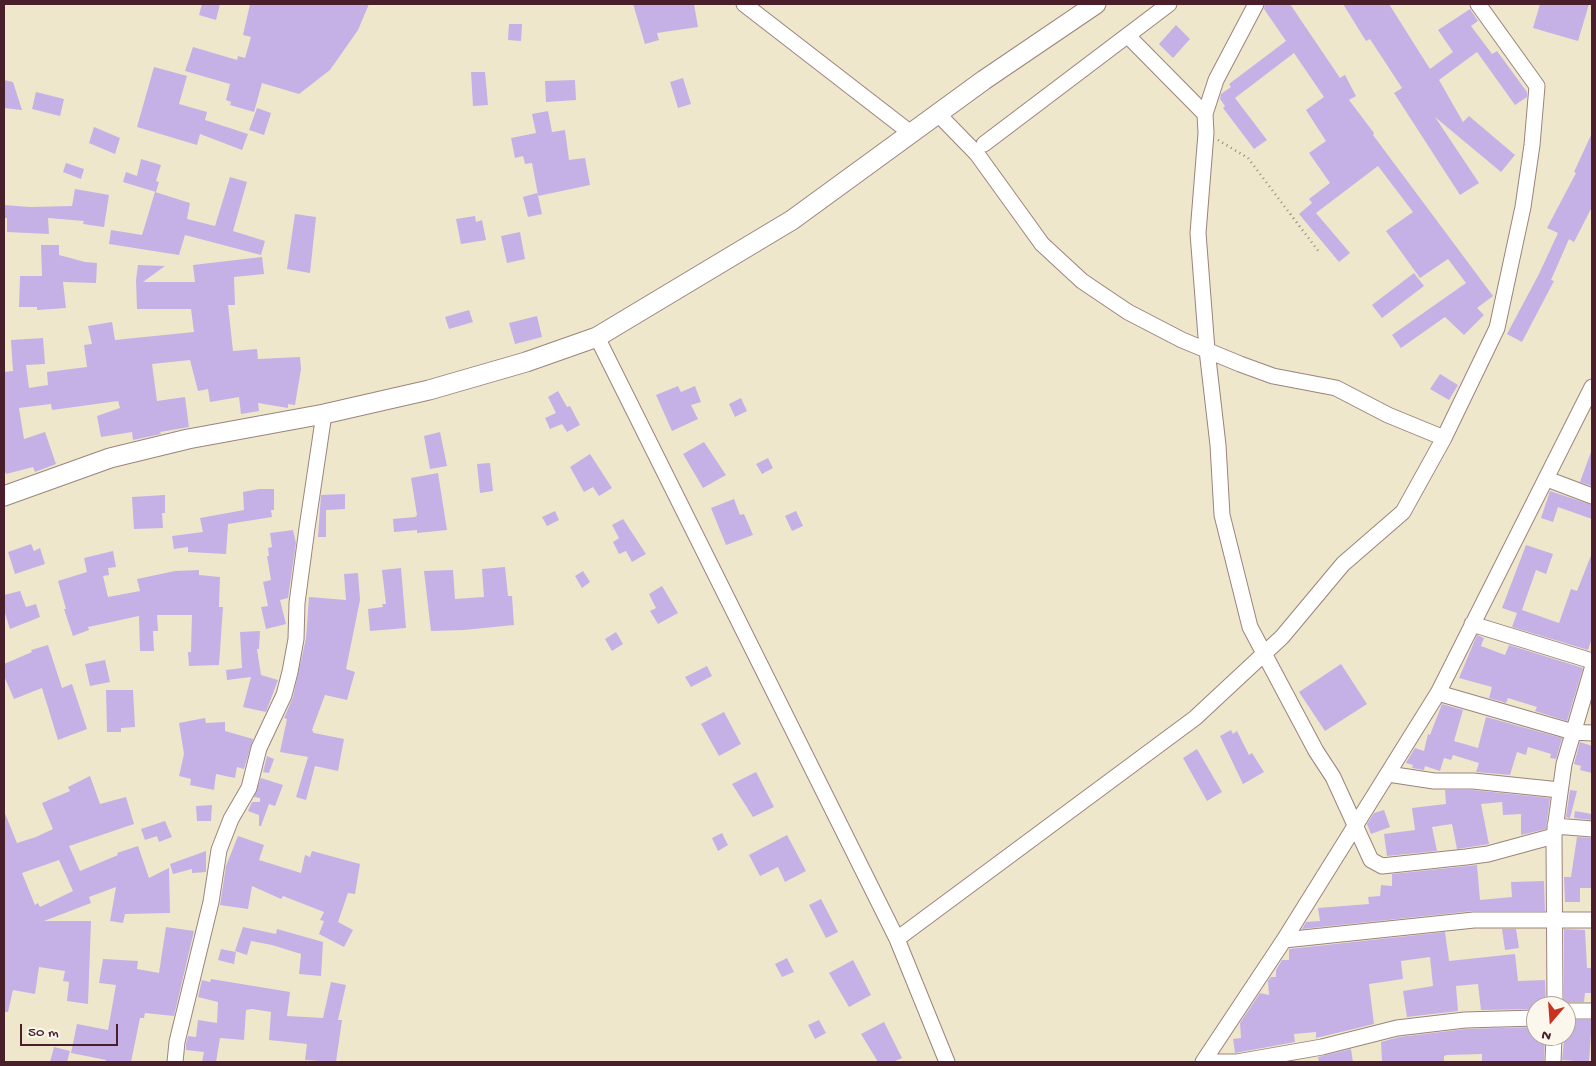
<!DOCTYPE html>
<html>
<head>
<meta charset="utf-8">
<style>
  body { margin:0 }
  #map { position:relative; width:1596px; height:1066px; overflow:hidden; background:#efe7cc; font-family:"Gochi Hand",sans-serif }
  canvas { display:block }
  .frame { position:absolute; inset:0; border:5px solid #4a1f2b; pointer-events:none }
  .north { position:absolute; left:1526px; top:996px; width:50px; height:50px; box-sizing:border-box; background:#fbf7ec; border:1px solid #b4a19f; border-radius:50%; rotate:198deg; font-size:14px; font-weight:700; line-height:20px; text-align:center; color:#4a1f2b }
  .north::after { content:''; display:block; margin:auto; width:18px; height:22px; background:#c8321e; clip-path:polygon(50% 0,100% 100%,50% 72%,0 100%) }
  .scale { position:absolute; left:20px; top:1024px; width:98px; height:22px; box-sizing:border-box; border:2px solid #4a1f2b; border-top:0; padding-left:6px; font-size:15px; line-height:18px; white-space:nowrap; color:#4a1f2b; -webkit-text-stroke:4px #fbf7ec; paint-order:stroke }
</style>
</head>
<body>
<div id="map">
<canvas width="1596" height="1066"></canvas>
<div class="frame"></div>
<div class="north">N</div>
<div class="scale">50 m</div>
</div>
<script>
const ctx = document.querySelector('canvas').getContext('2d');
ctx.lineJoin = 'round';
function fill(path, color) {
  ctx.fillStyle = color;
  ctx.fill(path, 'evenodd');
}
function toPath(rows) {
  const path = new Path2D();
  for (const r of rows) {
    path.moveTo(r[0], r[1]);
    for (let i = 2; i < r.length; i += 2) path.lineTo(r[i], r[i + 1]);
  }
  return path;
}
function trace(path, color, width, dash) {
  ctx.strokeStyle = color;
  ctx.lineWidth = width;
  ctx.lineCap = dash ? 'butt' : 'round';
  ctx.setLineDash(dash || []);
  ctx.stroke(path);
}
fill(toPath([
  [202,4,220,4,216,20,199,15],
  [250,4,369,4,358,30,330,70,299,94,262,83,254,112,230,105,231,102,226,100,230,84,185,71,193,47,237,60,238,56,245,58,251,37,243,35],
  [633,4,694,4,698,27,657,33,659,40,645,44],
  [1265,4,1290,4,1340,78,1345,75,1356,96,1349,100,1374,133,1373,135,1493,296,1477,308,1484,315,1464,335,1445,317,1401,348,1392,335,1466,283,1448,259,1420,278,1386,231,1413,212,1378,166,1316,213,1350,253,1339,262,1299,214,1312,203,1309,199,1330,183,1309,153,1326,141,1306,110,1324,97,1294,53,1235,98,1267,140,1254,149,1223,108,1225,106,1220,99,1221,94,1231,87,1229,84,1286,41,1264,9],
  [1343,4,1389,4,1430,69,1453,52,1438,30,1470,9,1478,21,1471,26,1492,54,1497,51,1527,92,1527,97,1515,105,1477,52,1439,80,1463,122,1469,116,1515,155,1501,172,1435,117,1479,183,1460,195,1394,93,1402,88,1370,39,1366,41],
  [1540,4,1589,4,1578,41,1533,28],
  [509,24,522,24,521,41,508,40],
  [1176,25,1190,39,1173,58,1159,44],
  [154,67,187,76,179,104,207,112,205,120,248,134,242,150,200,134,197,145,137,127],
  [471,72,485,72,488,105,473,106],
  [683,78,691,104,678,108,670,82],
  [4,80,13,82,22,110,4,108],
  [575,80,576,100,546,102,545,81],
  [36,92,64,99,60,116,32,109],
  [257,108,271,113,264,135,249,130],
  [548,111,552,132,565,130,569,160,585,158,590,185,538,196,542,214,528,217,523,197,537,193,538,195,532,163,525,164,523,156,515,158,511,138,536,133,532,114],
  [94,127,120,138,115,154,89,143],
  [1592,133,1592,207,1574,242,1569,239,1551,280,1554,281,1522,342,1507,334,1539,274,1558,233,1547,228,1576,173,1574,172],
  [141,159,161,165,156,181,159,182,156,192,123,182,126,172,137,176],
  [66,163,84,169,81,179,63,172],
  [230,177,247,182,233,231,265,241,261,255,185,235,179,255,109,244,111,230,142,235,155,192,190,203,187,219,215,226],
  [75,189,109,195,104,227,83,224,84,221,48,218,49,234,7,232,7,218,4,218,4,205,30,207,72,206],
  [295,214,316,217,310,273,287,269],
  [475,216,476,222,482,220,486,240,461,244,456,219],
  [520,232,525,259,507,263,501,236],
  [41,245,59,245,59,255,85,262,97,263,96,283,63,282,66,308,37,310,37,307,19,307,20,276,42,276],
  [262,257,264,274,234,277,235,305,228,305,233,351,257,349,258,359,300,357,301,369,295,405,288,404,288,408,258,403,259,411,241,414,239,397,210,402,208,389,198,391,190,360,152,364,157,401,185,397,189,427,160,432,161,434,133,440,132,432,101,437,97,416,120,408,118,401,52,410,51,404,19,408,24,439,45,432,56,464,35,472,33,467,6,474,4,468,4,372,13,371,11,340,43,338,45,364,26,365,29,388,48,385,47,372,87,367,84,345,92,344,88,326,112,322,115,340,194,332,191,309,137,309,136,280,138,265,165,266,143,282,195,282,193,265],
  [1414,273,1424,286,1382,318,1372,305],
  [469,310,473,322,449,329,445,317],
  [537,316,542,337,515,344,509,323],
  [1440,374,1458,385,1449,400,1430,389],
  [678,386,681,392,695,386,701,402,691,405,698,419,672,431,656,395],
  [558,391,567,407,570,406,580,425,567,432,562,424,550,429,545,418,556,413,548,397],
  [741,398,747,411,735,417,729,404],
  [440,432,447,466,430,469,424,436],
  [704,442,726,475,703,488,683,454],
  [1591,452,1592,452,1592,486,1580,482],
  [590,454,612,488,599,496,593,487,584,492,570,467],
  [768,458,773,468,762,474,756,464],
  [490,463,493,491,480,493,477,464],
  [438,473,447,530,417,533,417,530,394,532,393,519,415,517,417,515,411,478],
  [259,489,274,489,274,510,271,510,272,517,228,524,226,554,188,552,188,547,174,549,172,536,203,532,200,518,244,510,243,492],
  [1550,491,1592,505,1592,519,1558,507,1553,522,1541,518],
  [345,494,345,509,326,510,326,537,318,537,321,495],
  [165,495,165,513,162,513,163,528,134,529,132,497],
  [734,499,740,515,744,514,753,535,726,545,711,508],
  [555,511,559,520,547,526,542,517],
  [796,511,803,526,792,531,785,516],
  [623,519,646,554,632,562,626,551,619,554,613,542,619,538,612,525],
  [293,530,296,543,288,598,280,600,286,624,266,629,261,607,268,606,263,582,271,580,267,556,269,556,268,548,272,547,270,533],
  [31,544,34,551,40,548,45,564,15,574,8,552],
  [1526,545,1553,554,1546,574,1536,570,1522,610,1559,623,1571,589,1577,591,1592,553,1592,638,1588,650,1512,627,1517,613,1502,608],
  [113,551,116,567,108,568,109,575,103,576,108,597,140,591,137,579,175,571,199,570,199,575,220,577,219,607,223,607,219,665,189,666,188,652,191,652,192,615,157,615,158,631,153,631,154,651,140,651,139,616,88,627,89,630,73,636,64,609,66,609,58,581,87,572,84,558],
  [505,567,508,596,512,596,514,625,464,630,431,631,424,571,453,570,455,599,484,597,482,569],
  [401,568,406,628,370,631,368,609,383,607,382,604,386,604,382,570],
  [583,571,590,582,582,588,575,576],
  [358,573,360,600,346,669,355,672,347,700,325,695,312,730,314,733,344,739,338,771,315,766,306,800,296,797,308,757,280,752,287,719,284,718,293,697,306,638,309,597,346,600,344,574],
  [662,586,678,613,658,624,650,611,656,608,649,594],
  [20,591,26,607,36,604,40,617,10,629,4,610,4,595],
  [260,631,259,649,257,649,261,675,278,680,266,712,243,707,251,677,227,680,226,670,242,668,240,632],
  [616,632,623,644,612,651,605,639],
  [1477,635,1484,638,1481,646,1505,655,1509,645,1583,668,1567,721,1535,711,1537,707,1508,698,1506,703,1489,698,1492,687,1459,678],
  [48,645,62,688,72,684,87,729,58,740,42,688,14,699,4,676,4,664,32,652,31,650],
  [105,660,110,682,90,686,85,664],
  [1341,664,1367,704,1325,731,1299,692],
  [707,666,712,676,691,687,685,677],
  [106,690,133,690,135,727,121,728,121,732,107,732],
  [1442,704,1463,710,1454,741,1478,748,1486,717,1562,738,1556,759,1550,758,1551,754,1528,747,1526,755,1517,752,1510,775,1476,772,1479,763,1453,755,1451,760,1444,758,1440,771,1425,766,1424,770,1412,768,1413,765,1406,763,1407,761,1415,748,1424,751,1428,734,1430,735],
  [724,712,741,744,719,756,701,724],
  [205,718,206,723,225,722,225,731,253,739,244,769,237,767,235,778,216,774,214,790,190,785,191,779,179,776,184,754,179,723],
  [1231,730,1233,734,1237,731,1249,755,1252,753,1264,772,1243,784,1220,736],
  [1580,742,1592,746,1592,773,1580,770,1581,766,1574,764],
  [1197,749,1222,792,1207,801,1183,758],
  [267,756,274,759,269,773,263,772],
  [756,772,774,807,753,817,732,784],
  [90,776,100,804,126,797,134,824,69,846,80,871,118,855,117,853,138,846,149,878,169,868,170,913,125,914,123,923,110,921,116,887,89,897,91,903,44,921,91,921,88,1004,67,1001,69,982,63,981,65,971,39,967,35,994,13,990,8,1012,4,1012,4,811,17,843,36,837,53,829,42,803,70,791,68,787],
  [59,860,73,891,40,907,38,903,35,905,22,873],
  [261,778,283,785,275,806,269,804,261,826,259,826,259,815,248,811,252,802,260,802,260,798,254,797],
  [1445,790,1473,790,1550,798,1546,829,1521,835,1521,814,1503,815,1502,800,1502,802,1481,804,1489,844,1457,849,1452,824,1432,827,1437,851,1387,856,1384,834,1415,830,1412,808,1446,804],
  [1570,790,1577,791,1570,818,1566,817],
  [212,805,211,821,197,821,196,806],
  [1384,810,1390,827,1371,834,1367,824,1374,813],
  [1575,811,1592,814,1592,820,1574,818],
  [165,821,172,837,159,842,157,836,145,840,141,829],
  [722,833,728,845,718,851,712,838],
  [787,835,806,871,785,882,778,867,760,876,749,855],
  [238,836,264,845,259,860,301,873,305,855,310,857,312,851,360,864,355,894,348,893,338,922,353,930,344,947,319,934,324,921,320,920,324,912,283,896,281,899,252,886,248,909,220,905,226,866],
  [1577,837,1592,838,1592,888,1580,888,1580,902,1565,902,1564,877,1571,877],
  [206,851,206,872,192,873,192,869,173,874,170,864],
  [1477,865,1480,900,1512,897,1511,882,1544,881,1545,911,1473,911,1302,929,1306,922,1320,921,1318,908,1369,904,1368,897,1380,896,1381,885,1392,886,1392,874],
  [821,899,838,932,826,938,809,905],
  [166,927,194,931,174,1016,145,1013,144,1018,140,1018,131,1062,106,1062,106,1060,71,1053,77,1024,108,1030,116,985,99,983,103,959,138,961,137,969,159,973],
  [243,927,276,934,277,929,323,942,321,976,299,974,301,954,272,945,251,941,247,955,235,951],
  [1502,929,1516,929,1519,948,1505,950],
  [1564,929,1585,930,1587,968,1592,968,1592,993,1585,993,1584,1002,1564,1002],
  [1445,932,1449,961,1515,954,1518,981,1545,980,1546,1006,1536,1006,1536,1009,1481,1010,1478,984,1456,986,1458,1011,1407,1017,1403,991,1433,986,1430,957,1401,961,1403,979,1369,984,1374,1024,1316,1038,1316,1032,1294,1034,1295,1042,1235,1053,1233,1039,1241,1038,1240,1023,1260,993,1269,995,1268,981,1271,977,1276,977,1276,970,1282,960,1289,960,1289,949],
  [221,949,236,952,234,964,218,960],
  [787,958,794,972,782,977,775,964],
  [853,960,871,995,849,1007,829,973],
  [211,979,290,992,287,1016,323,1018,331,982,346,985,338,1020,342,1020,336,1062,305,1060,307,1044,269,1040,271,1012,252,1009,246,1010,244,1040,220,1038,216,1062,202,1062,204,1052,186,1050,186,1044,188,1036,196,1037,198,1020,217,1023,218,1002,198,997,202,980,210,982],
  [819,1020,826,1033,815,1039,808,1025],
  [1566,1020,1592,1020,1589,1062,1562,1060],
  [884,1022,902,1058,893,1062,878,1062,861,1034],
  [1536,1027,1536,1036,1545,1036,1544,1062,1482,1062,1482,1054,1447,1055,1444,1056,1444,1062,1382,1061,1381,1042,1399,1037,1466,1029],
  [54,1047,70,1051,67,1062,50,1062],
  [1351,1049,1353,1062,1319,1062,1318,1057]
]), '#c5b1e6');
const minor = toPath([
  [744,4,912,134],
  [1256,4,1216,80,1205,114,1206,133,1198,233,1207,350,1218,445,1222,515,1250,627,1316,751,1333,777,1371,860,1382,866,1466,857,1488,854,1554,836],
  [1128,36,1205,114],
  [938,114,977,154,1042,244,1082,281,1128,312,1182,340,1240,364,1273,376,1336,388,1388,415,1444,438],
  [984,144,1169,4],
  [597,337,897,939,947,1062],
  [1547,479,1592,496],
  [1472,624,1592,661],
  [1438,693,1573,732,1592,733],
  [1388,774,1434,781,1473,781,1560,790],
  [1555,826,1592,829],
  [897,939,1195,718,1282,637,1343,564,1403,512,1444,438,1497,328,1523,207,1532,145,1537,86,1478,4],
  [1284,940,1474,920,1592,920],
  [1555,1006,1554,836,1564,764,1592,669],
  [1566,1011,1592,1011],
  [175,1062,177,1042,211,902,219,850,231,819,249,788,259,748,284,695,290,672,296,639,297,603,307,528,324,414],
  [1203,1062,1284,940,1438,693,1592,387],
  [1203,1062,1237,1062,1322,1047,1397,1028,1465,1020,1536,1018],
  [1553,1062,1554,1036]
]);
const tertiary = toPath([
  [4,496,110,458,188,439,324,414,429,390,526,362,597,337,792,220,984,80,1096,4]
]);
trace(minor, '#9c837c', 17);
trace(tertiary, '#9c837c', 21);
trace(toPath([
  [1218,140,1248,158,1319,252]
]), '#9c837c', 2.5, [1, 4]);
trace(minor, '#fff', 15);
trace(tertiary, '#fff', 19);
</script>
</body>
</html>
